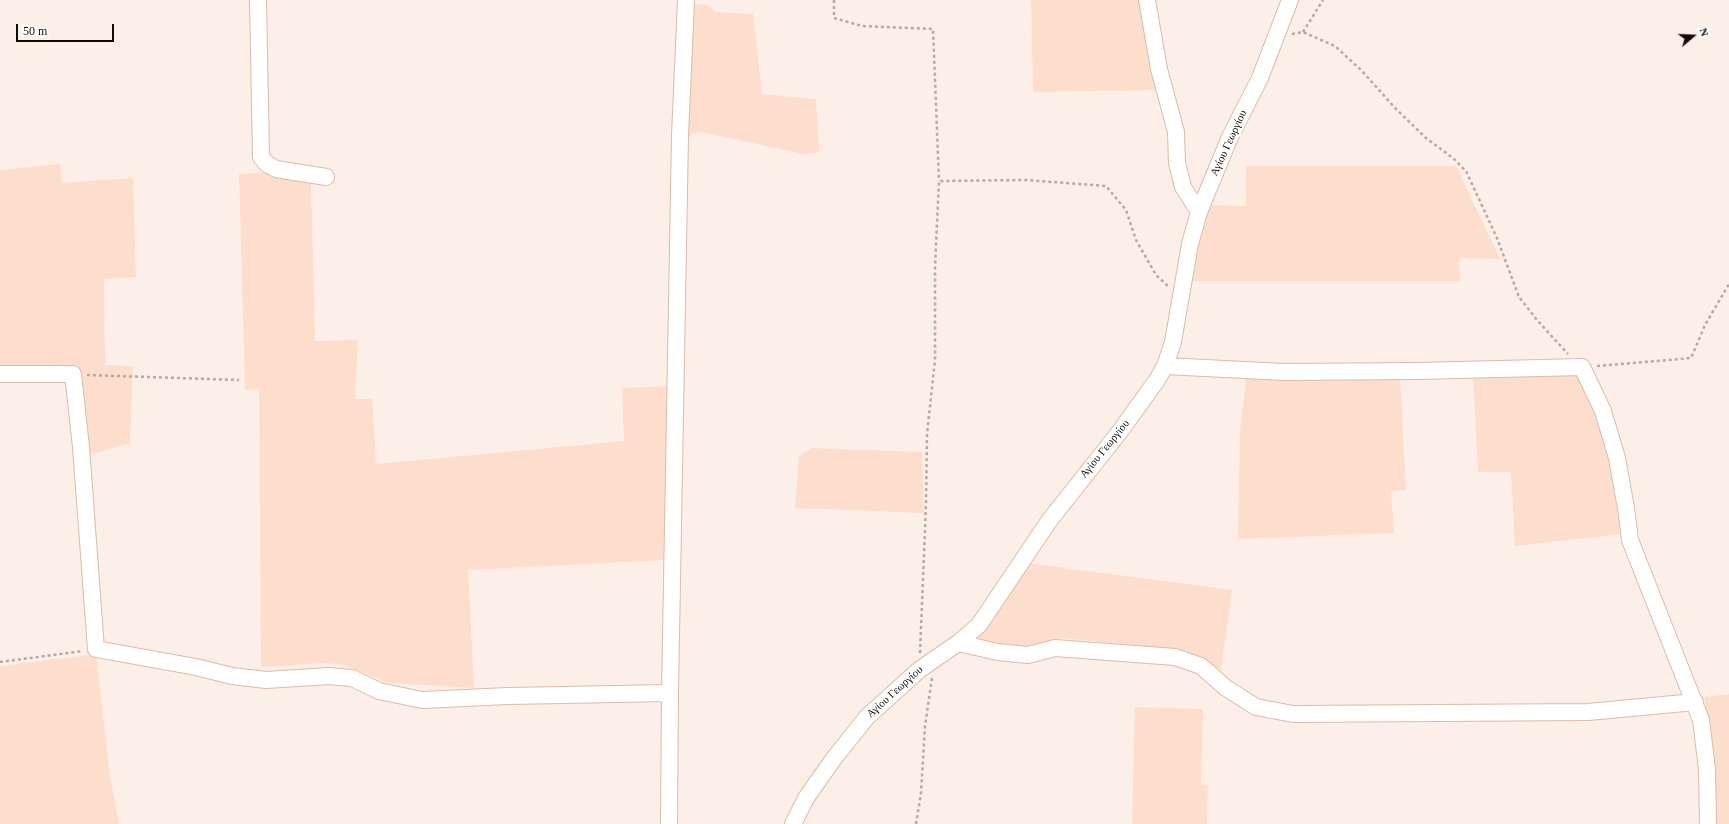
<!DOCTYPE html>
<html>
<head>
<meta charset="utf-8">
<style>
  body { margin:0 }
  #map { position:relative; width:1729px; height:824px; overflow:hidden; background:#fbefe7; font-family:"Times New Roman",serif }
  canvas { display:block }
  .north { position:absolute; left:1673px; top:16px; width:40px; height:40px; -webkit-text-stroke:3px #fff; paint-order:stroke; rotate:71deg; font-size:11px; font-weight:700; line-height:16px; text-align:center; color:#140a05 }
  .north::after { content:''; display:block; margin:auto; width:14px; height:18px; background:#140a05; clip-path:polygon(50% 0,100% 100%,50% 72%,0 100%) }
  .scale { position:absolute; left:16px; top:24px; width:98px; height:18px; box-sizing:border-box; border:2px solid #140a05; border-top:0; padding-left:5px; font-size:12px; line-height:14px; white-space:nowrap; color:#140a05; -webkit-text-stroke:3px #fff; paint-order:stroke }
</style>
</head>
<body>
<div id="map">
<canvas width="1729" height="824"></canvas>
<div class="north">N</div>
<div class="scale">50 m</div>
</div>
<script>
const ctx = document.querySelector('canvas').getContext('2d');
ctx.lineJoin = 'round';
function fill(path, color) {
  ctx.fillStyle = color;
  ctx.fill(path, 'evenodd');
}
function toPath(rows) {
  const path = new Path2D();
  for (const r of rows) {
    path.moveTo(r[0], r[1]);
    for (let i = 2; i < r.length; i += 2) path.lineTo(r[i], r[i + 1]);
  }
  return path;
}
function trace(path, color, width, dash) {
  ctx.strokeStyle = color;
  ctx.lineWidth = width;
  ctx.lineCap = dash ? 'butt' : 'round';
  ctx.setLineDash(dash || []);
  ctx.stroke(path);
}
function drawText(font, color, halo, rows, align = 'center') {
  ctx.font = font + ' "Times New Roman",serif';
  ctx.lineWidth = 4;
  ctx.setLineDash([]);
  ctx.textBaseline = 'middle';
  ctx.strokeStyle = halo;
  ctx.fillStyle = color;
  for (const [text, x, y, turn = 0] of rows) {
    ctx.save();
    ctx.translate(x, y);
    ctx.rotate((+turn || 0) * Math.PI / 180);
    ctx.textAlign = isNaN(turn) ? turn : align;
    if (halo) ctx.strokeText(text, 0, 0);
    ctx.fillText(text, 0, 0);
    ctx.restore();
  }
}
fill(toPath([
  [1031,0,1146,0,1161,90,1033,92],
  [690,4,707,5,716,12,753,14,762,94,816,99,819,152,803,154,702,132,692,134,685,140],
  [60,164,62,183,133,178,136,277,104,279,105,365,133,366,130,443,85,456,79,365,0,367,0,170],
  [1246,166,1456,166,1500,259,1459,258,1460,281,1187,281,1207,205,1246,206],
  [274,172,311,181,315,341,358,340,355,399,372,399,376,464,624,441,622,388,669,386,664,560,468,570,474,688,388,683,344,665,326,663,261,667,259,389,245,390,239,174],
  [1580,370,1612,457,1622,534,1515,546,1511,472,1478,472,1473,373],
  [1247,374,1400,375,1406,490,1391,491,1394,533,1238,539,1240,430],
  [811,448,922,452,924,513,795,508,799,456],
  [1027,563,1232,590,1221,670,1187,651,1065,638,1026,647,975,640,1006,599],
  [96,654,110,776,119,824,0,824,0,666],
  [1729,694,1729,824,1714,824,1712,745,1704,697],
  [1135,707,1203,709,1201,784,1208,785,1207,824,1132,824]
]), '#fddecc');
const minor = toPath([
  [258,0,261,157,267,164,276,169,326,177],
  [1147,0,1159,69,1176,132,1177,163,1183,187,1199,212],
  [1165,366,1284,372,1416,371,1582,367,1603,411,1617,458,1626,508,1630,540,1701,720,1707,769,1708,824],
  [0,374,73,374,81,447,96,649,196,667,232,676,266,680,329,676,352,678,379,691,422,700,508,696,670,693],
  [958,643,998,652,1028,655,1055,648,1175,657,1201,666,1226,688,1256,707,1293,714,1588,712,1695,702],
  [669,824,670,693,680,135,686,0],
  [793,824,806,798,835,757,867,717,919,670,958,643,979,625,1049,521,1121,430,1157,380,1165,366,1173,342,1190,244,1199,212,1230,137,1260,78,1290,0]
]);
trace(minor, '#dabcab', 18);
trace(toPath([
  [834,0,834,18,862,26,933,29,939,181],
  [1303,32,1323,0],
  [1292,34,1303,32,1335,46,1362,71,1396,109,1426,138,1453,158,1466,171,1497,238,1519,297,1537,320,1568,354],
  [1597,366,1691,358,1705,325,1729,284],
  [87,375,239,380],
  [920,653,926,505,927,434,935,360,935,266,939,181,1026,180,1106,186,1126,210,1136,240,1156,275,1169,287],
  [0,662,83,651],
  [916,824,921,793,925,726,932,678]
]), '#b5aaa3', 2.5, [3, 3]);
trace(minor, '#fff', 16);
drawText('11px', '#140a05', '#fff', [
  ["Αγίου Γεωργίου",1229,143,-65],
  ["Αγίου Γεωργίου",1105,449,-51],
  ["Αγίου Γεωργίου",895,692,-42]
]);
</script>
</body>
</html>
